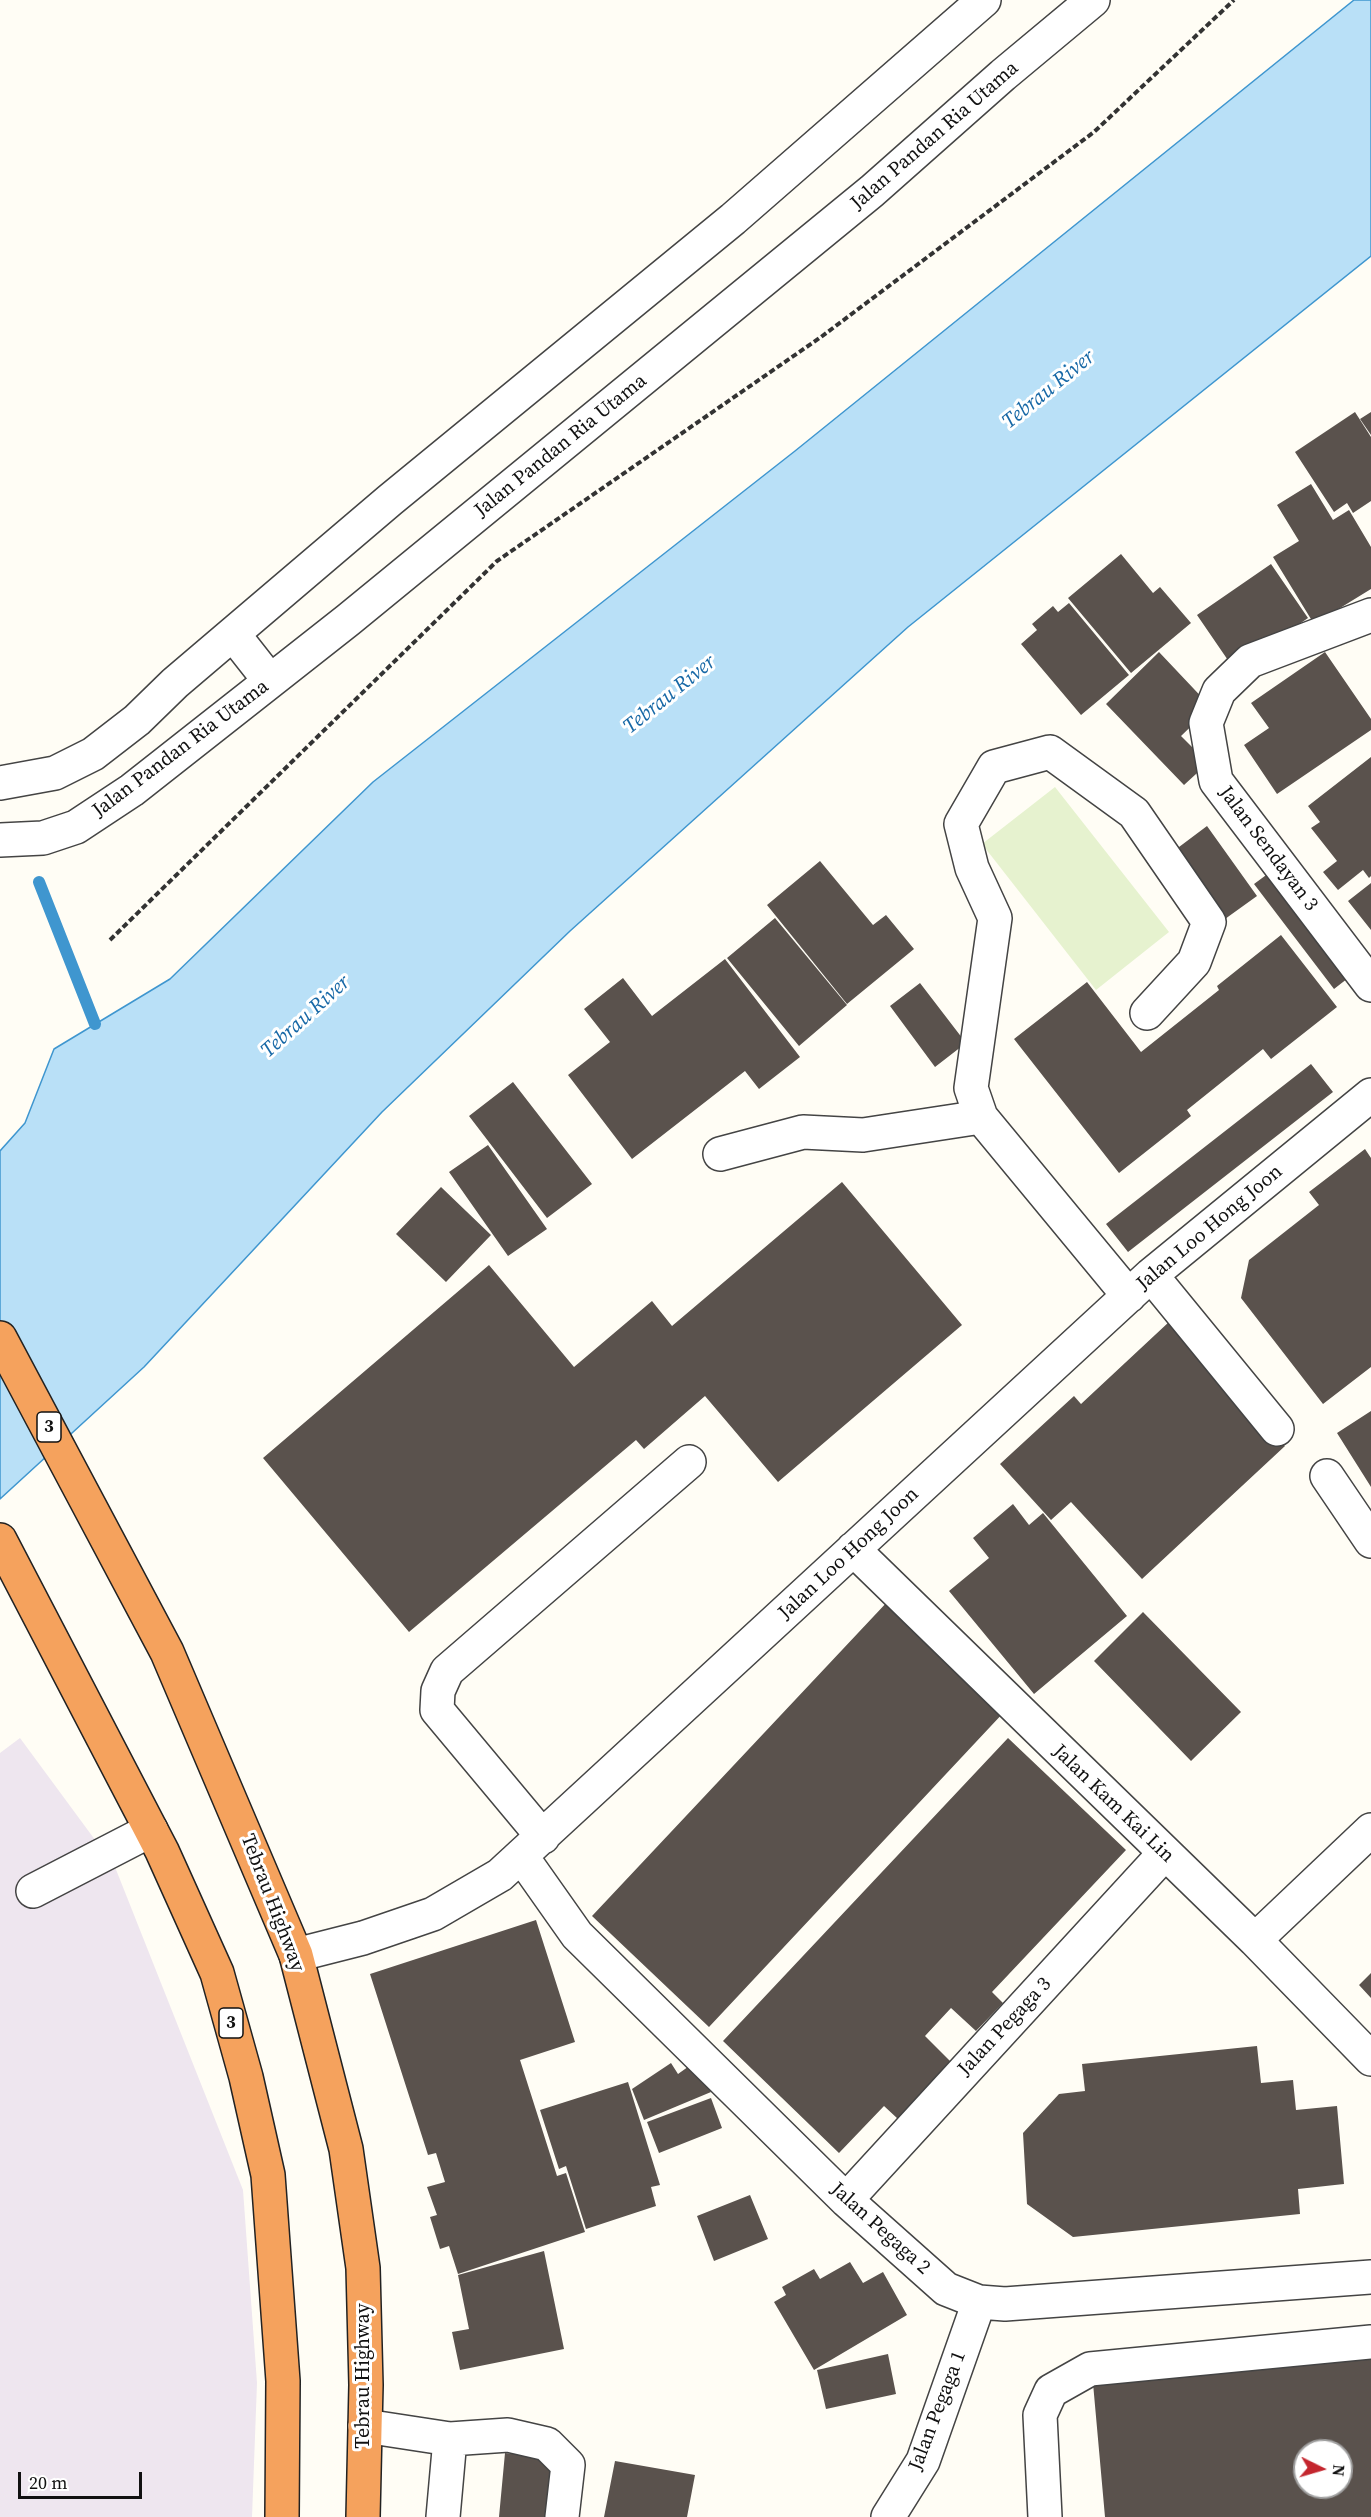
<!DOCTYPE html>
<html>
<head>
<meta charset="utf-8">
<style>
  body { margin:0 }
  #map { position:relative; width:1371px; height:2517px; overflow:hidden; background:#fffdf5; font-family:"Source Serif 4",serif }
  canvas { display:block }
  .north { position:absolute; left:1293px; top:2439px; width:60px; height:60px; box-sizing:border-box; background:#fff; border:2px solid #a0a0a0; border-radius:50%; rotate:95deg; font-size:16px; font-weight:700; line-height:24px; text-align:center; color:#111 }
  .north::after { content:''; display:block; margin:auto; width:21px; height:27px; background:#c4262e; clip-path:polygon(50% 0,100% 100%,50% 72%,0 100%) }
  .scale { position:absolute; left:18px; top:2472px; width:124px; height:27px; box-sizing:border-box; border:3px solid #111; border-top:0; padding-left:8px; font-size:18px; line-height:21px; white-space:nowrap; color:#111; -webkit-text-stroke:4px #fff; paint-order:stroke }
</style>
</head>
<body>
<div id="map">
<canvas width="1371" height="2517"></canvas>
<div class="north">N</div>
<div class="scale">20 m</div>
</div>
<script>
const ctx = document.querySelector('canvas').getContext('2d');
ctx.lineJoin = 'round';
function fill(path, color) {
  ctx.fillStyle = color;
  ctx.fill(path, 'evenodd');
}
function toPath(rows) {
  const path = new Path2D();
  for (const r of rows) {
    path.moveTo(r[0], r[1]);
    for (let i = 2; i < r.length; i += 2) path.lineTo(r[i], r[i + 1]);
  }
  return path;
}
function trace(path, color, width, dash) {
  ctx.strokeStyle = color;
  ctx.lineWidth = width;
  ctx.lineCap = dash ? 'butt' : 'round';
  ctx.setLineDash(dash || []);
  ctx.stroke(path);
}
function drawText(font, color, halo, rows, align = 'center') {
  ctx.font = font + ' "Source Serif 4",serif';
  ctx.lineWidth = 6;
  ctx.setLineDash([]);
  ctx.textBaseline = 'middle';
  ctx.strokeStyle = halo;
  ctx.fillStyle = color;
  for (const [text, x, y, turn = 0] of rows) {
    ctx.save();
    ctx.translate(x, y);
    ctx.rotate((+turn || 0) * Math.PI / 180);
    ctx.textAlign = isNaN(turn) ? turn : align;
    if (halo) ctx.strokeText(text, 0, 0);
    ctx.fillText(text, 0, 0);
    ctx.restore();
  }
}
fill(toPath([
  [20,1738,115,1867,243,2190,257,2383,252,2517,0,2517,0,1753]
]), '#eee6ef');
fill(toPath([
  [1055,787,1169,932,1096,990,982,844]
]), '#e6f2cf');
const water = toPath([
  [1354,0,1371,0,1371,256,908,627,570,931,382,1112,144,1367,0,1499,0,1151,25,1123,54,1049,170,979,373,782,795,451,1354,0]
]);
fill(water, '#b9e0f7');
trace(water, '#3f96cf', 1.5);
trace(toPath([
  [39,882,95,1024]
]), '#3f96cf', 12);
fill(toPath([
  [1355,412,1371,437,1371,501,1353,513,1347,503,1334,512,1295,452],
  [1371,412,1371,435,1360,419],
  [1311,484,1333,520,1349,510,1371,547,1371,589,1314,624,1273,557,1299,541,1277,505],
  [1121,554,1153,593,1160,587,1191,623,1131,673,1068,598],
  [1271,564,1308,618,1234,669,1197,615],
  [1069,603,1129,675,1081,715,1021,644,1037,630,1032,624,1053,606,1058,612],
  [1159,652,1211,707,1181,736,1208,763,1184,785,1106,704],
  [1325,652,1371,719,1371,730,1277,794,1244,745,1269,728,1251,703],
  [1371,757,1371,876,1369,878,1363,870,1338,890,1323,872,1337,861,1311,828,1320,822,1308,806],
  [1207,826,1257,896,1225,919,1175,850],
  [820,861,873,925,886,915,914,949,847,1004,767,905],
  [1273,870,1352,975,1334,989,1254,884],
  [1371,883,1371,930,1348,901],
  [775,918,847,1005,799,1046,727,958],
  [1281,935,1337,1007,1271,1059,1263,1049,1187,1110,1191,1116,1119,1173,1014,1039,1087,982,1141,1052,1219,990,1217,986],
  [725,959,800,1057,759,1089,745,1071,632,1159,568,1075,610,1042,584,1009,623,978,652,1016],
  [920,983,966,1043,935,1067,890,1006],
  [1311,1064,1333,1092,1128,1252,1106,1224],
  [513,1082,592,1184,547,1218,469,1116],
  [488,1145,547,1229,508,1256,449,1172],
  [1365,1149,1371,1158,1371,1367,1323,1404,1241,1298,1249,1260,1319,1205,1309,1192],
  [842,1182,962,1325,778,1482,705,1396,644,1449,636,1440,409,1632,263,1458,489,1265,574,1367,652,1301,672,1326],
  [441,1187,491,1235,446,1282,396,1234],
  [1170,1321,1285,1446,1142,1579,1071,1502,1051,1520,1000,1464,1074,1396,1081,1404],
  [1371,1411,1371,1487,1337,1433],
  [1013,1504,1029,1525,1043,1513,1127,1616,1034,1694,949,1591,989,1558,973,1538],
  [889,1600,1005,1711,709,2027,592,1916],
  [1143,1612,1241,1712,1191,1761,1094,1661],
  [1008,1738,1126,1850,992,1992,1003,2003,976,2031,951,2008,925,2036,951,2062,898,2119,884,2106,839,2153,723,2041],
  [536,1920,575,2042,520,2060,557,2176,566,2173,585,2232,458,2274,449,2246,440,2249,430,2217,437,2215,427,2187,445,2182,436,2153,428,2155,370,1974],
  [1371,1973,1371,1998,1359,1985],
  [1257,2046,1261,2083,1293,2080,1296,2110,1337,2106,1344,2184,1298,2189,1300,2214,1073,2237,1027,2204,1023,2133,1059,2094,1085,2091,1082,2064],
  [671,2063,678,2074,692,2064,711,2092,644,2120,632,2089],
  [628,2082,660,2185,651,2187,656,2206,586,2229,566,2166,559,2169,540,2110],
  [711,2098,722,2128,659,2153,647,2122],
  [750,2195,768,2239,714,2261,697,2216],
  [544,2251,564,2349,460,2370,452,2332,469,2329,458,2275],
  [850,2262,863,2283,883,2272,907,2315,814,2370,774,2302,786,2295,782,2287,814,2269,820,2279],
  [1371,2346,1371,2517,1105,2517,1092,2372],
  [1305,2451,1341,2451,1341,2487,1305,2487],
  [888,2354,896,2394,826,2409,817,2370],
  [505,2453,556,2458,550,2517,499,2517],
  [615,2461,695,2475,687,2517,604,2517]
]), '#5a524d');
const minor = toPath([
  [1371,615,1250,661,1219,691,1206,723,1216,781,1371,985],
  [233,634,270,681],
  [0,783,55,773,93,754,137,720,175,683,390,500,733,219,984,0],
  [0,840,43,838,76,827,132,790,348,620,872,191,1003,75,1093,0],
  [720,1154,803,1132,863,1135,981,1117],
  [1151,1275,1277,1429],
  [1129,1296,981,1117,971,1088,995,918,972,868,961,824,994,767,1050,752,1134,813,1209,922,1194,962,1147,1013],
  [1327,1476,1371,1541],
  [853,1549,1255,1940,1371,2059],
  [543,1837,437,1710,438,1691,447,1671,689,1462],
  [522,1857,577,1935,846,2200,946,2289,979,2302,1005,2304,1371,2277],
  [33,1891,151,1830],
  [1255,1940,1371,1830],
  [296,1955,363,1938,433,1914,500,1875,1151,1275,1371,1095],
  [846,2200,1164,1854],
  [365,2426,450,2439,508,2435,547,2444,568,2465,562,2517],
  [443,2517,450,2439],
  [888,2517,923,2461,979,2302],
  [1045,2517,1040,2415,1051,2391,1090,2369,1371,2342]
]);
const highway = toPath([
  [0,1338,167,1652,296,1955,346,2149,363,2268,366,2385,363,2517],
  [0,1540,162,1851,217,1973,246,2077,268,2175,283,2381,282,2517]
]);
trace(minor, '#444', 36);
trace(highway, '#222', 36);
trace(toPath([
  [110,940,497,561,821,337,1094,132,1234,0]
]), '#333', 4, [6, 3]);
trace(minor, '#fff', 33);
trace(highway, '#f5a25d', 33);
for (const [x, y, w] of [
  [49,1427,24],
  [231,2023,24]
]) {
  const box = new Path2D();
  box.roundRect(x - w / 2, y - 15, w, 30, 4.5);
  ctx.fillStyle = '#fff';
  ctx.fill(box);
  trace(box, '#111', 1.5);
}
drawText('bold 18px', '#111', null, [
  ["3",49,1427],
  ["3",231,2023]
]);
drawText('20px', '#111', '#fff', [
  ["Jalan Pandan Ria Utama",935,136,-41],
  ["Jalan Pandan Ria Utama",561,446,-39],
  ["Jalan Pandan Ria Utama",181,749,-37],
  ["Jalan Sendayan 3",1268,849,53],
  ["Jalan Loo Hong Joon",1210,1228,-40],
  ["Jalan Loo Hong Joon",849,1554,-43],
  ["Jalan Kam Kai Lin",1113,1804,44],
  ["Tebrau Highway",272,1903,69],
  ["Jalan Pegaga 3",1005,2027,-47],
  ["Jalan Pegaga 2",880,2229,42],
  ["Tebrau Highway",364,2376,-90],
  ["Jalan Pegaga 1",938,2411,-69]
]);
drawText('italic 21px', '#1768a6', '#fff', [
  ["Tebrau River",1049,390,-39],
  ["Tebrau River",670,695,-39],
  ["Tebrau River",306,1017,-42]
]);
</script>
</body>
</html>
